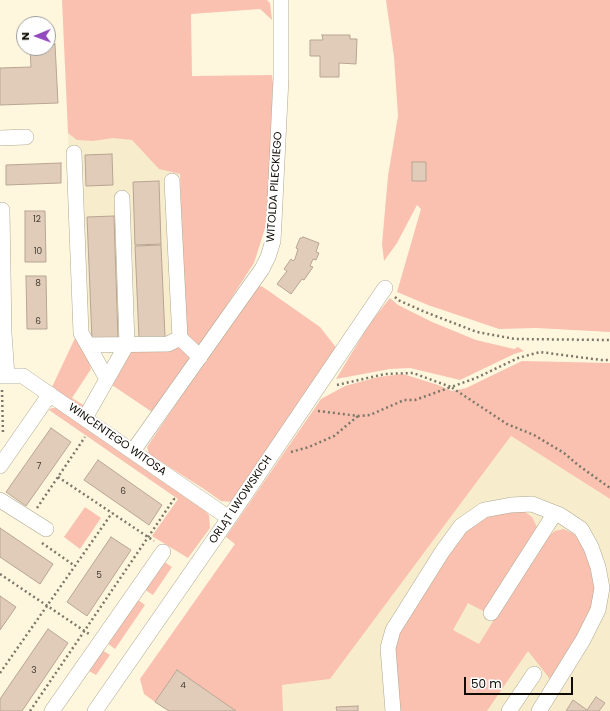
<!DOCTYPE html>
<html>
<head>
<meta charset="utf-8">
<style>
  body { margin:0 }
  #map { position:relative; width:610px; height:711px; overflow:hidden; background:#fef7de; font-family:Poppins,sans-serif }
  canvas { display:block }
  .north { position:absolute; left:16px; top:16px; width:40px; height:40px; box-sizing:border-box; background:#fff; border:1px solid #9f9e9b; border-radius:50%; rotate:269deg; font-size:11px; font-weight:700; line-height:16px; text-align:center; color:#0f0c05 }
  .north::after { content:''; display:block; margin:auto; width:14px; height:18px; background:#924abd; clip-path:polygon(50% 0,100% 100%,50% 72%,0 100%) }
  .scale { position:absolute; left:464px; top:677px; width:109px; height:18px; box-sizing:border-box; border:2px solid #0f0c05; border-top:0; padding-left:5px; font-size:12px; line-height:14px; white-space:nowrap; color:#0f0c05; -webkit-text-stroke:3px #fff; paint-order:stroke }
</style>
</head>
<body>
<div id="map">
<canvas width="610" height="711"></canvas>
<div class="north">N</div>
<div class="scale">50 m</div>
</div>
<script>
const ctx = document.querySelector('canvas').getContext('2d');
ctx.lineJoin = 'round';
function fill(path, color) {
  ctx.fillStyle = color;
  ctx.fill(path, 'evenodd');
}
function toPath(rows) {
  const path = new Path2D();
  for (const r of rows) {
    path.moveTo(r[0], r[1]);
    for (let i = 2; i < r.length; i += 2) path.lineTo(r[i], r[i + 1]);
  }
  return path;
}
function trace(path, color, width, dash) {
  ctx.strokeStyle = color;
  ctx.lineWidth = width;
  ctx.lineCap = dash ? 'butt' : 'round';
  ctx.setLineDash(dash || []);
  ctx.stroke(path);
}
function drawText(font, color, halo, rows, align = 'center') {
  ctx.font = font + ' Poppins,sans-serif';
  ctx.lineWidth = 4;
  ctx.setLineDash([]);
  ctx.textBaseline = 'middle';
  ctx.strokeStyle = halo;
  ctx.fillStyle = color;
  for (const [text, x, y, turn = 0] of rows) {
    ctx.save();
    ctx.translate(x, y);
    ctx.rotate((+turn || 0) * Math.PI / 180);
    ctx.textAlign = isNaN(turn) ? turn : align;
    if (halo) ctx.strokeText(text, 0, 0);
    ctx.fillText(text, 0, 0);
    ctx.restore();
  }
}
fill(toPath([
  [178,128,184,308,186,335,122,358,114,358,110,348,85,349,70,198,68,133],
  [511,436,610,499,610,711,283,711,282,685,330,679]
]), '#f7edcd');
fill(toPath([
  [62,0,267,0,270,3,272,20,260,9,191,14,192,76,272,75,273,84,267,222,254,263,201,345,194,345,186,335,184,308,180,174,159,169,132,140,113,138,93,141,77,140,68,133],
  [386,0,610,0,610,332,536,328,499,329,428,305,397,292,421,209,417,205,397,243,384,261,382,244,388,176,398,116,394,57],
  [256,285,263,287,320,327,338,350,233,502,221,501,204,489,149,454,147,447],
  [390,298,398,305,432,322,476,340,514,349,518,347,524,351,514,354,460,380,410,368,390,369,336,379,370,323],
  [76,336,85,349,91,369,72,398,85,406,84,409,52,387],
  [184,346,191,354,190,364,155,414,109,383,122,358,141,347],
  [522,361,610,363,610,499,511,436,330,679,282,685,283,711,236,711,177,670,155,702,144,694,140,679,235,544,226,537,321,399,345,386,378,377,403,374,438,385,452,391,466,388],
  [52,408,56,408,205,511,209,515,210,528,188,558,152,536,178,499,49,410],
  [85,507,101,518,80,549,64,537],
  [508,510,525,512,532,517,537,527,485,612,468,603,453,630,479,644,495,618,549,536,555,531,564,529,574,534,584,546,594,572,596,593,591,615,550,679,528,651,487,711,396,711,392,662,398,629,464,531,482,516],
  [163,561,172,567,153,595,144,589],
  [137,599,145,605,115,649,107,643],
  [102,650,110,655,96,675,89,671]
]), '#fac1b1');
const building = toPath([
  [322,35,350,35,350,39,357,39,356,64,339,63,339,77,320,77,320,56,310,56,310,40,323,40,322,35],
  [55,44,58,103,0,105,0,68,31,67,30,48,48,48,48,45,55,44],
  [112,154,113,185,86,186,85,155,112,154],
  [412,162,426,162,426,181,412,181,412,162],
  [61,163,61,183,6,185,6,165,61,163],
  [159,181,161,244,135,245,133,182,159,181],
  [25,211,45,211,46,262,25,262,25,211],
  [114,216,118,339,92,340,87,217,114,216],
  [303,237,319,243,316,252,319,253,316,260,313,259,310,266,313,267,304,280,302,279,291,294,277,284,287,271,284,269,291,259,293,261,295,259,298,249,296,248,300,238,302,238,303,237],
  [161,245,165,337,139,338,135,246,161,245],
  [26,276,46,276,47,329,27,329,26,276],
  [51,428,71,442,26,506,6,492,51,428],
  [98,460,162,505,149,525,84,480,98,460],
  [0,528,53,564,40,584,0,557,0,528],
  [111,537,131,550,87,616,67,602,111,537],
  [0,596,16,607,0,630,0,596],
  [48,629,68,643,22,711,0,711,0,699,48,629],
  [177,670,236,711,169,711,155,702,177,670],
  [596,697,605,703,599,711,566,711,573,700,587,710,596,697],
  [358,706,358,711,337,711,336,707,358,706]
]);
fill(building, '#e0ccb9');
trace(building, '#b8a593', 1);
const minor = toPath([
  [0,138,26,137],
  [74,153,81,333,107,379],
  [172,181,180,338,200,357],
  [2,210,4,333,7,376],
  [89,345,168,344,180,338],
  [0,376,23,376,229,518],
  [85,418,127,344,122,198],
  [133,451,262,269,268,257,273,241,274,222,281,78,281,0],
  [0,466,50,394],
  [0,500,46,529],
  [491,613,555,513],
  [52,711,163,552],
  [95,711,229,518,385,288],
  [393,711,388,648,393,630,442,552,461,526,484,510,511,505,532,504,560,515,581,529,591,547,598,567,602,588,598,610,583,640,539,711],
  [509,711,534,674]
]);
trace(minor, '#afa890', 16);
trace(toPath([
  [395,297,398,300,425,312,477,332,515,339,610,340],
  [337,385,385,374,413,373,451,387,476,378,518,358,540,352,601,360,610,360],
  [2,390,3,435],
  [318,411,359,416,370,415,404,400,415,400,451,387,507,424,534,435,564,453,578,465,610,488],
  [291,452,309,447,334,436,358,416],
  [58,477,154,541],
  [37,508,85,437],
  [42,543,75,566],
  [0,574,89,634],
  [0,673,112,513],
  [30,711,174,499,173,498]
]), '#7c7768', 2.5, [2, 3]);
trace(minor, '#fff', 15);
drawText('9px', '#433c32', null, [
  ["12",37,220],
  ["10",38,252],
  ["8",38,284],
  ["6",38,322],
  ["7",39,467],
  ["6",123,492],
  ["5",99,576],
  ["3",34,671],
  ["4",183,686]
]);
drawText('11px', '#0f0c05', '#fff', [
  ["WITOLDA PILECKIEGO",275,187,-86],
  ["WINCENTEGO WITOSA",117,440,35],
  ["ORLĄT LWOWSKICH",241,500,-56]
]);
</script>
</body>
</html>
